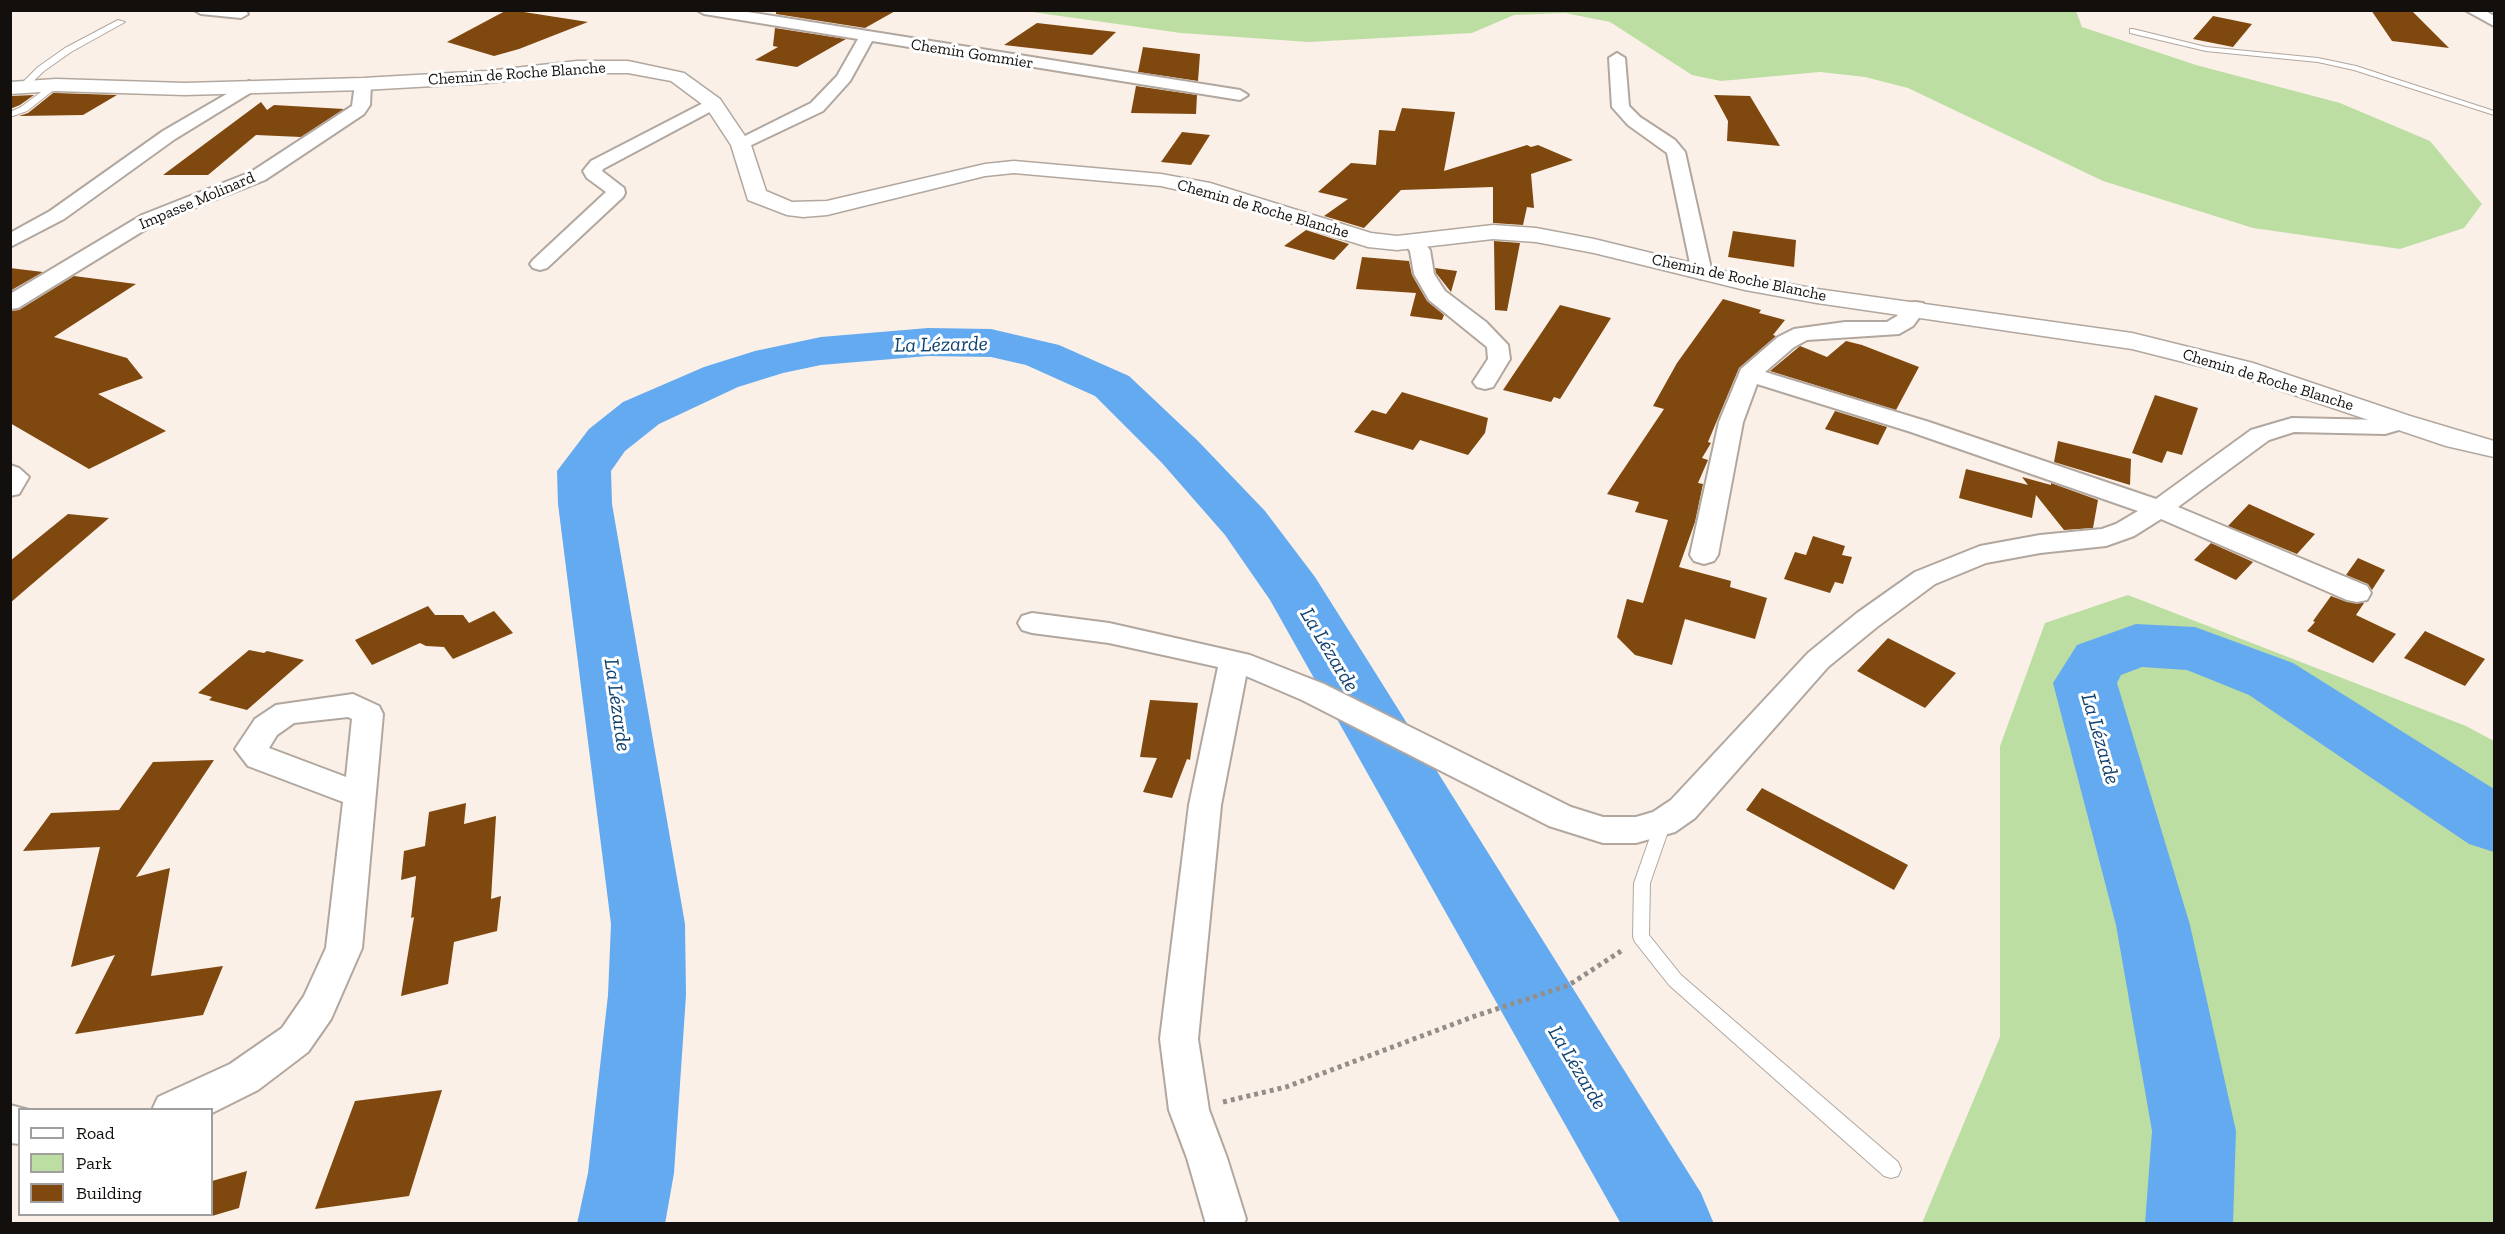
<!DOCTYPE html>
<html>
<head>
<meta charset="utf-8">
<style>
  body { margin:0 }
  #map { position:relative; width:2505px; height:1234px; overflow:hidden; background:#fbf0e7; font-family:"Zilla Slab",serif }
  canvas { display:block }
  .frame { position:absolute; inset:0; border:12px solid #130f0c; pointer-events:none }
  .legend { position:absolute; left:18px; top:1108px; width:195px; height:108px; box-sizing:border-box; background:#fff; border:2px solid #a19f9e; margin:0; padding:8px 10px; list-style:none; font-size:18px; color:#130f0c }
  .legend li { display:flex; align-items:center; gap:12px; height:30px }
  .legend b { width:30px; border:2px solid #a19f9e }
</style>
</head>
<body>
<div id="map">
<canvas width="2505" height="1234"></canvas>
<div class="frame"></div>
<ul class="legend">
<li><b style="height:8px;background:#fff"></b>Road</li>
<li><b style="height:16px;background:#bcdea3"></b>Park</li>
<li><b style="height:16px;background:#7f480f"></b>Building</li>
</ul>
</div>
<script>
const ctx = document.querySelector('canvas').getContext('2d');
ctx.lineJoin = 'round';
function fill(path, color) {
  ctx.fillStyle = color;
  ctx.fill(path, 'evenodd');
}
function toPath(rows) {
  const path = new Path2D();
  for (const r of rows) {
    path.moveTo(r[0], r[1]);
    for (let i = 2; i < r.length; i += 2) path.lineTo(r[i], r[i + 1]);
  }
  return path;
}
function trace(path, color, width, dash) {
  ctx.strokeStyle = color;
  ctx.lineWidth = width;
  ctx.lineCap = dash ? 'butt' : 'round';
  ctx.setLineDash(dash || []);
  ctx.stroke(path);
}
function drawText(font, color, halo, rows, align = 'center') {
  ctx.font = font + ' "Zilla Slab",serif';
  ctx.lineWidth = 6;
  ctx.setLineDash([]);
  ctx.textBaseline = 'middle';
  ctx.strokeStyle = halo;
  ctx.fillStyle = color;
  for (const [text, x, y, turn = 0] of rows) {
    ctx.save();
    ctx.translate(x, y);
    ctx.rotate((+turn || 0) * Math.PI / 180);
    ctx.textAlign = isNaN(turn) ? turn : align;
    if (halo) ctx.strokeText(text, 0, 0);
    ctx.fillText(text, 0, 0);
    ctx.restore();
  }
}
fill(toPath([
  [1025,11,2076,11,2082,27,2196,65,2340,103,2430,141,2482,204,2464,228,2400,249,2253,228,2103,181,1908,88,1865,77,1820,72,1721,81,1692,75,1610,22,1565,13,1514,15,1472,33,1309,42,1181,33],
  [2128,595,2466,726,2494,741,2494,1223,1922,1223,2000,1037,2000,746,2045,623]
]), '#bcdea3');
fill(toPath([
  [928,328,991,329,1059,345,1129,376,1198,441,1265,511,1315,577,1368,661,1701,1193,1714,1224,1621,1224,1270,600,1225,535,1162,463,1095,396,1026,365,991,357,928,356,821,365,783,373,738,387,659,424,625,451,611,471,612,504,685,924,686,995,674,1173,665,1224,577,1224,588,1173,608,995,611,924,558,504,557,471,589,429,623,402,704,367,755,351,821,337,928,328],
  [2136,624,2195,627,2293,663,2494,789,2494,852,2469,844,2249,695,2187,670,2142,667,2121,675,2117,683,2190,925,2236,1131,2233,1224,2145,1224,2152,1131,2116,925,2053,683,2077,645,2136,624]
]), '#64aaf0');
fill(toPath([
  [507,10,511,10,588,22,519,49,494,56,447,42],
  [776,10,897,10,865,28,776,14],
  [2371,10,2411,10,2449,48,2392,41],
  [2213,16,2252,24,2233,47,2193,39],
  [1037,23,1116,32,1092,55,1004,45],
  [775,28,846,39,797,67,755,60,778,47,773,46],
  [1143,47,1200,54,1198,81,1138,72],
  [1136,86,1197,95,1196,114,1131,113],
  [53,93,56,93,117,95,83,115,19,116,28,113],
  [34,95,20,105,10,109,10,96],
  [1714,95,1750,96,1780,146,1727,141,1728,121],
  [261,102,267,110,274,105,344,109,301,137,256,135,208,175,163,175],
  [1402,108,1455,112,1444,171,1527,145,1531,147,1538,145,1573,160,1531,174,1534,208,1527,207,1523,225,1493,223,1493,187,1401,190,1364,228,1324,216,1348,199,1318,192,1351,163,1376,165,1379,130,1395,131],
  [1182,132,1210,135,1191,165,1161,162],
  [1306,230,1349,244,1334,260,1284,246],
  [1733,231,1796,240,1794,267,1728,257],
  [1494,241,1520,243,1507,311,1495,310],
  [1362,257,1409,261,1412,275,1427,301,1444,315,1442,320,1410,316,1416,293,1356,289],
  [10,268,43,272,10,291],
  [1435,268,1457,271,1451,292,1436,273],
  [74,276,136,284,54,337,127,358,143,378,98,394,166,431,89,469,10,423,10,311,19,310],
  [1723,299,1761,310,1759,313,1785,320,1773,335,1776,336,1739,368,1708,442,1711,443,1702,458,1708,460,1698,483,1703,484,1695,522,1679,567,1731,581,1730,587,1767,598,1755,639,1685,619,1672,665,1635,655,1617,637,1627,599,1643,603,1668,520,1635,512,1639,502,1607,494,1664,409,1653,406,1677,363],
  [1560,305,1611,318,1560,399,1554,397,1551,402,1503,390],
  [1846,341,1862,345,1919,367,1896,410,1770,371,1800,346,1827,357],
  [1402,392,1488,418,1485,433,1468,455,1420,440,1413,450,1354,432,1372,410,1386,414],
  [2155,395,2198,408,2182,455,2167,451,2162,463,2132,453],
  [1835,411,1887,427,1878,445,1825,429],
  [2058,441,2131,459,2130,485,2054,462],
  [1966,469,2028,485,2022,477,2051,485,2051,483,2098,500,2093,528,2064,530,2036,495,2032,518,1959,498],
  [2249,504,2315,534,2297,554,2228,526],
  [68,514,109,518,10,603,10,561],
  [1813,536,1845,546,1842,555,1852,557,1843,584,1835,582,1830,593,1784,579,1795,552,1806,555],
  [2211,543,2253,562,2236,580,2194,560],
  [2358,558,2385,570,2372,590,2368,584,2346,575],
  [2331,596,2347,602,2364,603,2356,615,2396,634,2373,663,2307,631,2315,622,2313,621],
  [428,606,435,615,463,615,469,623,494,611,513,633,453,659,444,647,426,646,420,643,372,665,355,640],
  [2425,631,2485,659,2465,686,2404,658],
  [1888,638,1956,673,1925,708,1857,671],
  [249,650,264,653,267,651,304,660,247,710,209,700,212,697,198,693],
  [1150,700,1198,703,1190,760,1187,759,1172,798,1143,792,1157,758,1140,757],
  [214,760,136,877,170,868,151,976,223,966,203,1015,75,1034,115,955,71,967,100,847,23,851,51,813,119,810,153,762],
  [1762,788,1908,865,1894,890,1746,810],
  [466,803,464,824,496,816,491,899,501,896,497,931,454,942,448,984,401,996,414,917,411,918,416,876,401,880,404,851,425,846,429,812],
  [442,1090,409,1196,315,1209,355,1101],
  [247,1171,239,1208,212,1216,212,1181]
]), '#7f480f');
const service = toPath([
  [118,20,125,22,71,52,44,71,25,89,18,87,38,67,65,48,118,20],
  [2133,29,2206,47,2318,58,2356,66,2494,111,2494,115,2354,70,2318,62,2206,51,2130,33,2130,29,2133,29],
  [53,83,60,85,27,111,10,117,10,112,21,107,53,83],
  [1663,817,1669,819,1671,823,1650,883,1649,935,1681,975,1898,1162,1901,1169,1898,1176,1891,1178,1884,1176,1669,985,1635,942,1633,937,1634,883,1655,823,1657,819,1663,817]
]);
const minor = toPath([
  [194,10,245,10,248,14,241,18,201,14,194,10],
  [697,10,735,10,1240,90,1248,95,1240,100,872,41,850,81,823,111,741,150,735,149,732,145,735,141,811,103,837,76,858,39,704,14,697,10],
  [2465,10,2484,10,2494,16,2494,26,2465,10],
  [1617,53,1625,58,1629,106,1640,117,1675,140,1685,152,1712,273,1709,277,1702,279,1695,277,1692,273,1667,153,1628,125,1612,107,1609,58,1617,53],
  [363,79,371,84,370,105,364,114,265,180,156,223,18,308,10,309,10,294,142,215,251,172,352,106,355,84,363,79],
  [249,81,257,86,255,90,175,139,64,219,10,247,10,233,50,211,163,131,249,81],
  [713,98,719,99,721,103,719,107,603,169,602,171,624,188,625,193,623,197,547,268,540,270,533,268,530,264,533,260,606,192,587,178,583,171,591,161,713,98],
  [1413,236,1420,238,1430,250,1434,274,1445,291,1486,322,1508,345,1510,359,1493,387,1485,389,1477,387,1473,382,1488,359,1487,347,1429,300,1414,274,1410,251,1403,242,1406,238,1413,236],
  [1915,302,1923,303,1926,308,1913,326,1899,334,1807,340,1794,347,1765,372,1929,422,2156,499,2251,430,2292,418,2383,420,2400,415,2409,417,2412,422,2409,427,2385,434,2294,432,2269,440,2178,507,2367,586,2371,593,2367,600,2357,602,2347,600,2161,519,2134,536,2106,546,2040,553,1986,563,1935,584,1877,627,1828,667,1695,818,1675,832,1636,843,1603,843,1549,826,1302,700,1246,676,1221,805,1198,1039,1209,1110,1227,1158,1246,1219,1244,1224,1206,1224,1187,1158,1169,1110,1160,1039,1189,805,1218,667,1109,643,1032,633,1022,630,1018,623,1022,616,1032,613,1109,623,1250,655,1324,684,1571,807,1603,817,1636,817,1653,812,1671,800,1808,653,1857,613,1915,572,1980,546,2040,535,2102,529,2116,524,2138,511,1911,432,1757,384,1743,422,1718,555,1714,561,1704,564,1694,561,1690,555,1719,422,1741,369,1778,337,1794,329,1845,322,1887,322,1897,316,1907,303,1915,302],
  [10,465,19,468,29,477,19,494,10,496,10,465],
  [353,694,379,706,383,714,362,948,331,1019,308,1052,258,1090,212,1113,212,1110,152,1110,158,1097,230,1064,282,1028,304,996,326,948,343,802,248,766,235,749,255,719,276,705,353,694],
  [348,717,352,719,346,777,269,748,277,735,294,723,348,717],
  [10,1105,29,1110,20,1110,20,1144,10,1143,10,1105]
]);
const secondary = toPath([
  [577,61,628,61,684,73,720,99,751,145,766,191,792,202,827,201,985,164,1014,161,1161,174,1210,183,1371,233,1397,236,1493,225,1536,228,1594,239,1745,276,1817,289,2132,333,2253,363,2410,416,2494,441,2494,457,2446,446,2235,375,2132,349,1817,303,1745,290,1594,253,1536,242,1493,239,1397,250,1368,247,1205,196,1161,186,1014,173,985,176,827,215,803,217,787,215,748,200,731,145,706,107,671,81,628,73,577,73,487,83,363,90,185,95,56,91,10,94,10,82,56,79,185,83,363,78,487,71,577,61]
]);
trace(service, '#b1a79f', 2);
trace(minor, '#b1a79f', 4);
trace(secondary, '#b1a79f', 3);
trace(toPath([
  [1223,1102,1286,1087,1475,1016,1569,985,1621,951]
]), '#958d87', 5, [4, 4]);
fill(service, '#fff');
fill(minor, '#fff');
fill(secondary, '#fff');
drawText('16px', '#130f0c', '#fff', [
  ["Chemin Gommier",972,54,9],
  ["Chemin de Roche Blanche",517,74,-4],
  ["Impasse Molinard",197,201,-23],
  ["Chemin de Roche Blanche",1263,209,16],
  ["Chemin de Roche Blanche",1739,278,12],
  ["Chemin de Roche Blanche",2268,380,17]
]);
drawText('italic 21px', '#0f426f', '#fff', [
  ["La Lézarde",941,345,-1],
  ["La Lézarde",1329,650,59],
  ["La Lézarde",617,705,82],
  ["La Lézarde",2100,739,74],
  ["La Lézarde",1577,1068,59]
]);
</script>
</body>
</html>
